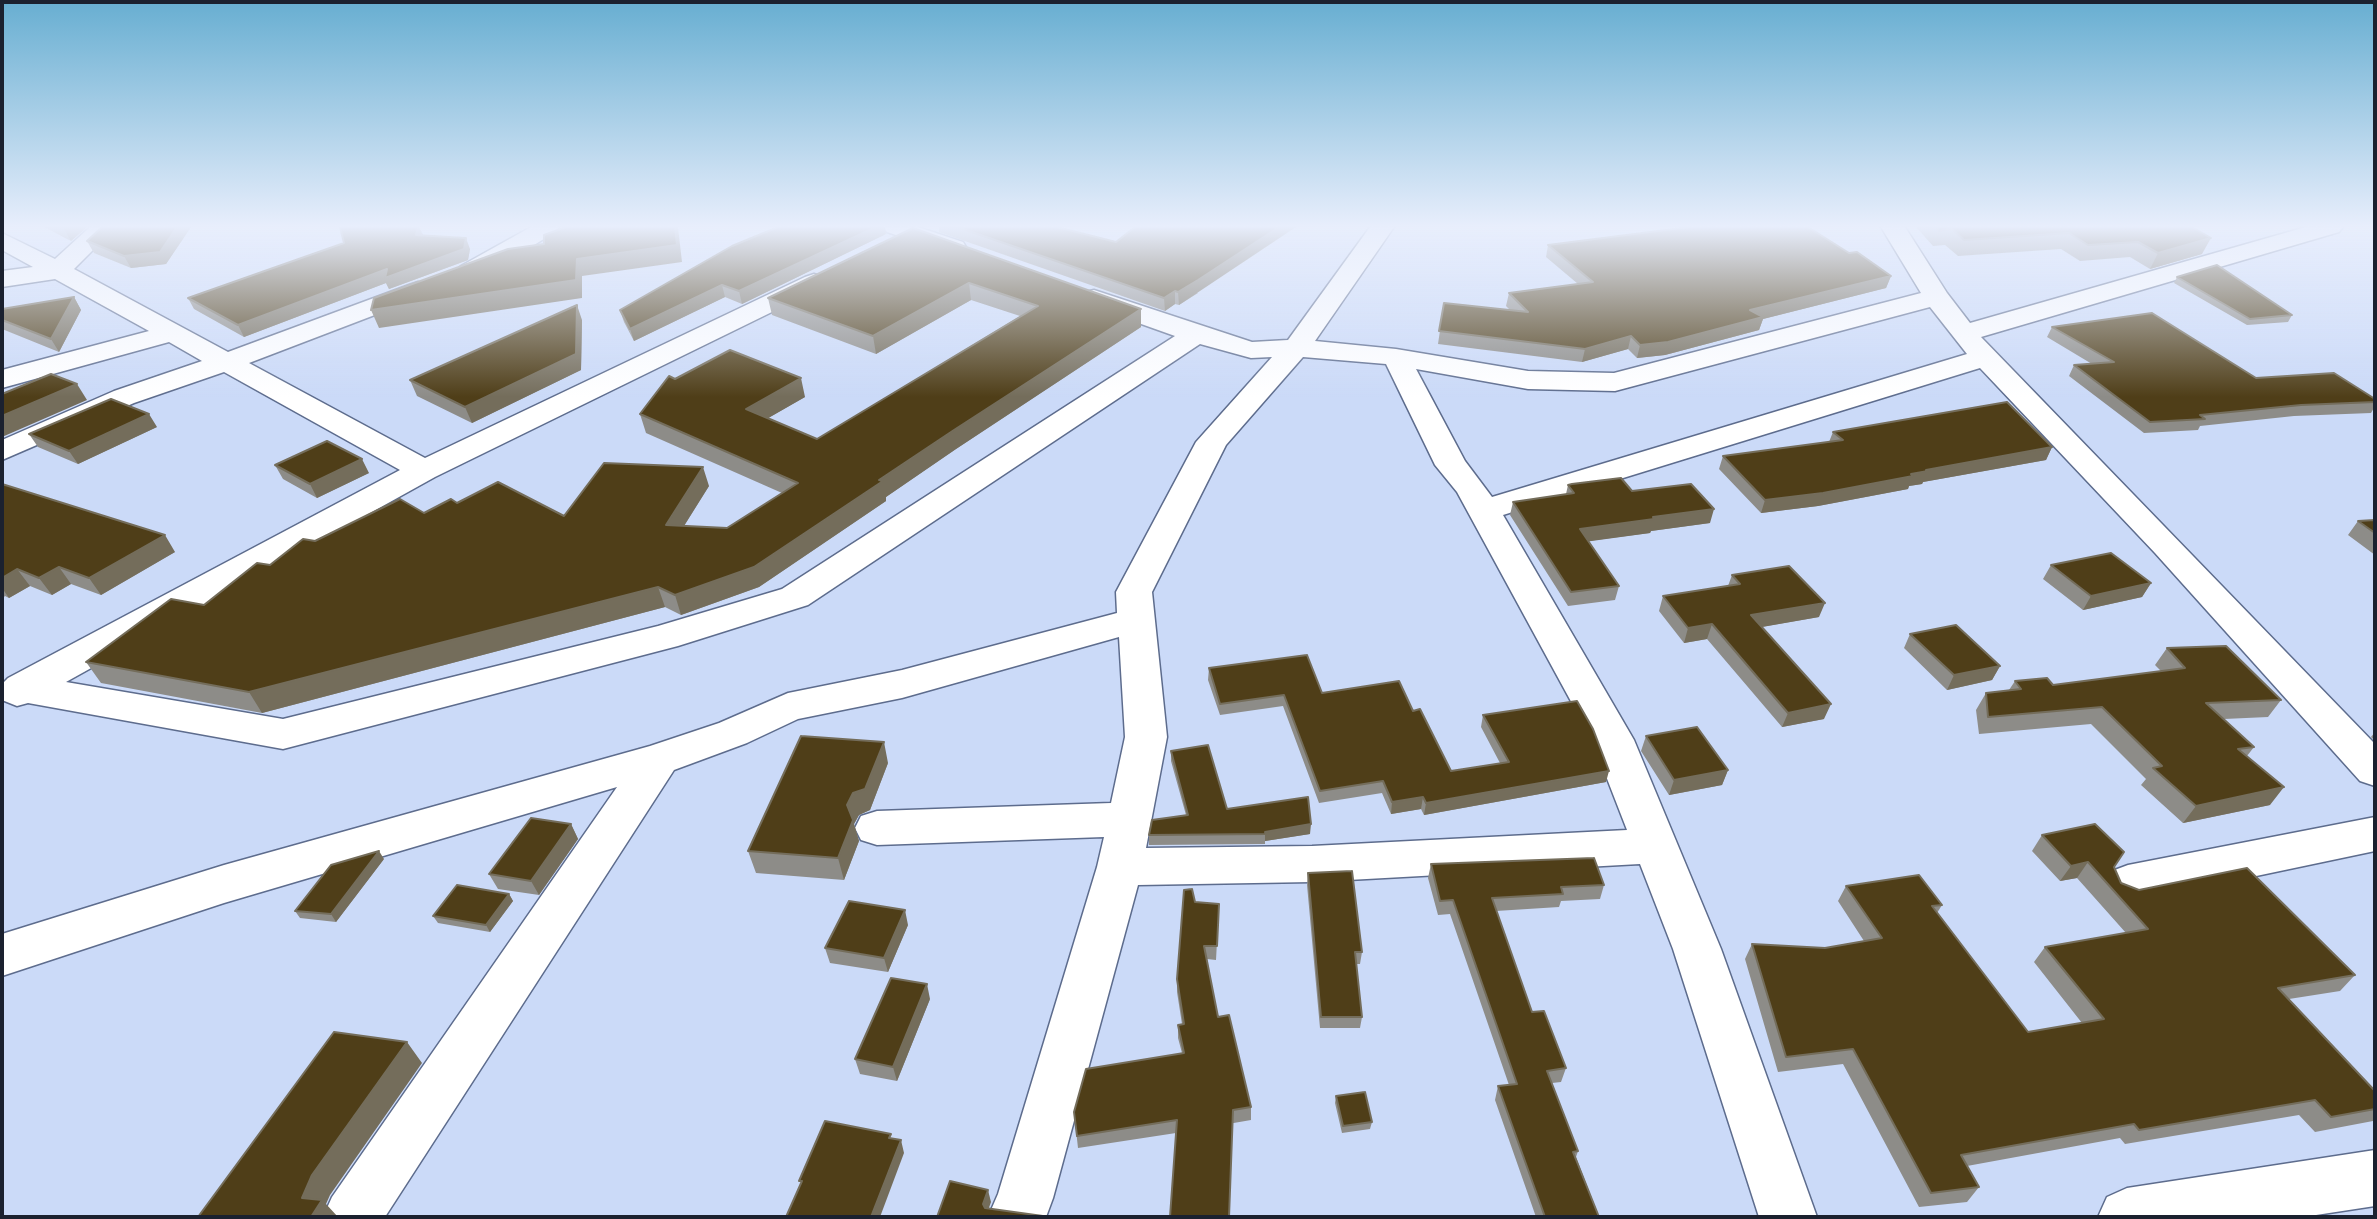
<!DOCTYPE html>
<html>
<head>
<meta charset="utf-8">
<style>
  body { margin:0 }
  #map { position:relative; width:2377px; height:1219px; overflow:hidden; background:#cbdaf8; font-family:Montserrat,sans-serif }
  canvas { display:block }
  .frame { position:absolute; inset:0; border:4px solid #1b212f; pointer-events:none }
</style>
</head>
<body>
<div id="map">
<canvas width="2377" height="1219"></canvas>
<div class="frame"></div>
</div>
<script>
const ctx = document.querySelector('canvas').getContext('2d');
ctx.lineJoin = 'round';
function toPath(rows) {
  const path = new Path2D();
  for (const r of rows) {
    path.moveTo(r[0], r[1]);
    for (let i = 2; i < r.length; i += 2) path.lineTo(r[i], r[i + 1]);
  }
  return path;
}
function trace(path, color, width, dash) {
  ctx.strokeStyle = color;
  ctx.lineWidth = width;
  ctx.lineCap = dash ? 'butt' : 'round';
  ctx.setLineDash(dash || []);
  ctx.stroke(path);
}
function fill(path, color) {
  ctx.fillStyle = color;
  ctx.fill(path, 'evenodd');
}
const minor = toPath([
  [90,227,116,227,74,269,228,352,409,285,418,282,427,285,431,290,427,295,249,363,425,458,805,277,814,274,823,277,827,282,823,287,435,477,66,682,283,719,658,626,782,589,1175,336,1085,304,1081,298,1085,292,1094,290,1252,342,1288,340,1370,227,1394,227,1315,341,1396,349,1528,371,1614,373,1921,293,1881,227,1905,227,1947,293,1970,323,2306,227,2343,227,2339,232,1981,337,2375,744,2375,786,2360,781,2155,553,1980,368,1503,515,1634,740,1721,949,1817,1217,1759,1217,1673,949,1640,864,1312,882,1138,885,1053,1198,1046,1217,988,1217,998,1194,1097,867,1104,837,877,845,861,840,855,828,861,816,877,811,1111,803,1125,737,1119,637,902,698,798,719,747,743,674,770,385,1217,323,1217,332,1197,617,787,224,903,2,976,2,934,224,865,650,746,719,723,788,693,902,670,1117,613,1116,592,1196,442,1272,357,1251,358,1200,344,808,605,678,646,283,749,28,703,17,706,2,700,2,684,8,678,400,470,224,372,134,403,2,460,2,440,114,391,202,361,169,342,2,388,2,370,149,331,55,279,2,287,2,271,33,267,2,250,2,233,55,259,90,227],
  [1930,307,1967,354,1492,497,1465,461,1416,369,1528,389,1615,391,1930,307],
  [1303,357,1386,364,1435,465,1457,492,1592,740,1627,830,1312,846,1146,848,1167,737,1152,592,1226,445,1303,357],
  [531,227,559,227,555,232,492,271,470,279,461,276,457,271,461,266,531,227],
  [883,227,918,227,963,242,966,247,963,252,954,254,887,232,883,227],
  [2375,817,2375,851,2128,903,2112,897,2105,884,2112,871,2128,865,2375,817],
  [2375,1150,2375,1206,2303,1217,2098,1217,2107,1197,2127,1188,2375,1150]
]);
trace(minor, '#5d6c8d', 3);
fill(minor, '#fff');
fill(toPath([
  [44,227,87,227,71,241],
  [102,227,191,227,166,264,131,268,94,253,87,241],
  [340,227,419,227,423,235,470,249,468,260,389,289,386,283,244,337,194,309,188,298,344,243],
  [939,227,1058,227,1198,293,1179,305,1175,304,1165,311,939,232],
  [1916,227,2192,227,2202,254,2150,269,2130,257,2080,261,2061,249,1958,256,1945,245,1933,246],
  [913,228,1141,309,1141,327,956,449,886,497,886,501,759,587,681,615,665,607,262,713,101,683,86,662,204,605,270,565,315,541,424,513,457,503,564,516,709,486,684,526,727,528,782,493,646,433,640,414,675,379,805,397,768,418,817,439,1020,316,971,300,876,354,772,315,768,298],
  [886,234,742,304,725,297,634,341,624,322,620,310],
  [1548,245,1849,253,1891,276,1886,288,1763,319,1759,330,1665,355,1637,358,1628,349,1582,362,1438,344,1444,303,1511,311,1506,306,1509,293,1578,284,1546,257],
  [2177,277,2292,315,2288,322,2247,325,2174,283],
  [74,297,81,310,59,352,2,329,2,309],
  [582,320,581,370,472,423,417,396,410,380],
  [2052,327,2256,378,2375,399,2375,406,2371,413,2294,416,2200,426,2198,430,2144,433,2069,376,2074,365,2092,364,2047,337],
  [157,427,78,464,38,447,29,434],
  [1833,432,2052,447,2046,460,1923,482,1922,484,1909,486,1908,489,1818,506,1761,513,1719,469,1723,456,1829,442],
  [275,465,369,473,317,498,283,479],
  [2,484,175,552,101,595,71,584,52,595,30,586,9,598,5,596,2,599],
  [1568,485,1632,491,1710,523,1651,531,1650,533,1588,541,1619,586,1615,600,1568,606,1510,515,1513,502,1566,494],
  [2375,520,2375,555,2348,535,2358,521],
  [2051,565,2151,583,2142,597,2083,610,2043,579],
  [1732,575,1819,617,1761,627,1824,719,1782,727,1707,639,1684,643,1659,611,1663,596,1728,586],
  [1910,634,2000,666,1992,680,1947,690,1904,648],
  [2167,648,2281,700,2268,717,2224,719,2254,747,2247,756,2270,805,2183,823,2141,785,2146,779,2091,724,1979,734,1976,710,1986,693,2009,690,2015,681,2053,685,2161,671,2155,665],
  [1209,668,1322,693,1413,711,1451,771,1500,763,1481,727,1483,715,1606,782,1424,815,1421,809,1391,814,1382,793,1319,803,1283,706,1220,715,1208,680],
  [2375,732,2375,741,2371,737],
  [1646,736,1728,770,1722,785,1669,795,1641,751],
  [1171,751,1227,809,1310,834,1265,841,1265,844,1149,845,1149,835,1186,815,1171,761],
  [888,763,870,810,859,815,854,824,859,841,844,880,756,873,748,851],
  [571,824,578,839,539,895,498,889,489,874],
  [2042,835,2114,867,2121,883,2355,975,2340,991,2289,999,2375,1091,2375,1119,2373,1121,2315,1132,2299,1115,2125,1144,2120,1138,1967,1166,1979,1187,1967,1202,1919,1207,1843,1064,1778,1072,1745,959,1752,944,1825,948,1864,941,1838,901,1846,886,1942,905,1937,913,2028,1032,2082,1023,2034,962,2045,947,2126,933,2077,878,2060,881,2032,851],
  [384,859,336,922,300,918,295,911],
  [1431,864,1604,885,1600,899,1561,901,1559,907,1496,911,1532,1012,1566,1068,1561,1082,1552,1083,1578,1151,1576,1157,1599,1217,1536,1217,1495,1100,1498,1086,1509,1085,1450,914,1438,915,1428,878],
  [1308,873,1362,952,1360,964,1356,964,1362,1017,1360,1028,1320,1028,1307,885],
  [509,894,513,901,490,932,438,923,433,916],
  [1195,902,1219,904,1216,960,1207,959,1218,1017,1251,1107,1251,1120,1176,1133,1078,1148,1074,1112,1182,1053,1178,1038,1178,1025,1182,1024,1177,992,1177,979],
  [908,925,888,972,830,963,825,948],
  [930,999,897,1081,860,1074,855,1059],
  [1336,1096,1372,1122,1370,1129,1342,1133,1335,1103]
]), '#8d8c88');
fill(toPath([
  [67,227,87,227,71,241,64,229],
  [177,227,191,227,166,264,131,268,124,256],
  [418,227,419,227,423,235,416,235],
  [675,227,678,227,682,262,582,276,582,298,379,328,371,310],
  [876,227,885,227,886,234,742,304,739,291],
  [1279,227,1296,227,1179,305,1178,292],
  [466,238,470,249,468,260,389,289,386,283,244,337,238,325],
  [2211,238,2202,254,2150,269,2158,253],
  [1891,276,1886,288,1763,319,1759,330,1665,355,1637,358,1640,345,1750,310],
  [969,283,971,300,876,354,873,336],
  [722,285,725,297,634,341,630,329],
  [1175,291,1175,304,1165,311,1164,298],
  [74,297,81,310,59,352,51,339],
  [577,305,582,320,581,370,472,423,465,407],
  [1141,309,1141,327,956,449,886,497,886,501,759,587,681,615,675,595,879,480,954,430],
  [1631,336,1628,349,1582,362,1585,349],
  [801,378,805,397,751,428,746,409],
  [77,384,87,400,2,437,2,416],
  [149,414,157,427,78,464,69,451],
  [2052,447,2046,460,1923,482,1922,484,1909,486,1908,489,1818,506,1761,513,1765,500,1911,474,1926,470],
  [362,459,369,473,317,498,310,484],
  [703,467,709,486,672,545,666,525],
  [1714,509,1710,523,1651,531,1650,533,1577,543,1580,529,1653,517],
  [165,535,175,552,101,595,89,578],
  [59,567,71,584,52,595,39,578],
  [17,569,30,586,9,598,2,588,2,578],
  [2151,583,2142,597,2083,610,2091,596],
  [658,587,665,607,262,713,249,692],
  [1825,603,1819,617,1745,630,1751,615],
  [1712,624,1707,639,1684,643,1688,628],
  [2000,666,1992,680,1947,690,1954,675],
  [1831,704,1824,719,1782,727,1788,713],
  [884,742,888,763,870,810,859,815,854,824,859,841,844,880,838,858,847,805],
  [1728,770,1722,785,1669,795,1674,780],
  [1609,771,1606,782,1424,815,1426,803],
  [2284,787,2270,805,2183,823,2196,806],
  [1423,797,1421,809,1391,814,1392,802],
  [571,824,578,839,539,895,531,881],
  [1311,824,1310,834,1265,841,1265,832],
  [379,851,384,859,336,922,331,914],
  [2088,862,2077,878,2060,881,2071,866],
  [509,894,513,901,490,932,486,925],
  [905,910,908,925,888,972,884,958],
  [927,984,930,999,897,1081,893,1067],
  [407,1042,422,1063,330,1195,326,1204,338,1217,311,1217,302,1198,312,1175],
  [901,1140,904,1153,880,1217,871,1217],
  [988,1190,991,1202,986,1216,983,1204]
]), '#746d5b');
const building = toPath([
  [102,227,177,227,160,252,124,256,87,241,102,227],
  [340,227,418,227,416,235,466,238,464,249,385,278,387,269,238,325,188,298,344,243,340,227],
  [566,227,675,227,677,245,577,259,576,280,371,310,374,298,508,249,544,244,544,235,566,227],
  [778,227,876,227,739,291,722,285,630,329,620,310,732,246,778,227],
  [957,227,1057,227,1116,242,1135,227,1279,227,1198,280,1178,292,1175,291,1164,298,957,227],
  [1689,227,1808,227,1849,253,1857,252,1891,276,1750,310,1763,317,1668,342,1640,345,1631,336,1585,349,1439,331,1444,303,1528,312,1509,293,1593,282,1548,245,1689,227],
  [1936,227,2192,227,2211,238,2158,253,2138,242,2088,245,2069,233,1964,240,1952,229,1939,231,1936,227],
  [913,228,1141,309,954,430,879,480,883,481,754,567,675,595,658,587,249,692,86,662,171,599,204,605,257,563,270,565,303,539,315,541,400,499,424,513,451,499,457,503,498,482,564,516,604,463,703,467,666,525,727,528,798,483,640,414,669,376,675,379,730,350,801,378,746,409,817,439,1038,306,969,283,873,336,768,298,913,228],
  [2217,265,2292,315,2250,319,2177,277,2217,265],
  [74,297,51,339,2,320,2,309,74,297],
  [577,305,576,354,465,407,410,380,577,305],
  [2152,313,2256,378,2334,373,2375,399,2375,402,2301,405,2200,415,2205,419,2150,422,2074,365,2114,362,2052,327,2152,313],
  [51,374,77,384,2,416,2,394,51,374],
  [111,399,149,414,69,451,29,434,111,399],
  [2007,402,2052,447,1926,470,1928,471,1911,474,1913,476,1823,493,1765,500,1723,456,1843,440,1833,432,2007,402],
  [327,441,362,459,310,484,275,465,327,441],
  [1621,478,1632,491,1691,484,1714,509,1653,517,1654,519,1580,529,1619,586,1571,592,1513,502,1574,493,1568,485,1572,484,1621,478],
  [2,484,165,535,89,578,59,567,39,578,17,569,2,578,2,484],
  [2375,520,2375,533,2358,521,2375,520],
  [2111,553,2151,583,2091,596,2051,565,2111,553],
  [1789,566,1825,603,1751,615,1831,704,1788,713,1712,624,1688,628,1663,596,1740,584,1732,575,1789,566],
  [1956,625,2000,666,1954,675,1910,634,1956,625],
  [2226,646,2281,700,2206,703,2254,747,2238,749,2284,787,2196,806,2153,768,2162,766,2102,707,1988,717,1986,693,2021,689,2015,681,2047,678,2053,685,2185,668,2167,648,2226,646],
  [1307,655,1322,693,1399,681,1413,711,1420,709,1451,771,1509,762,1483,715,1577,701,1593,729,1609,771,1426,803,1423,797,1392,802,1383,781,1320,791,1284,695,1220,704,1209,668,1307,655],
  [1697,727,1728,770,1674,780,1646,736,1697,727],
  [801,736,884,742,865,789,853,793,847,805,853,820,838,858,748,851,801,736],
  [1208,745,1227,809,1308,797,1311,824,1265,832,1266,834,1149,835,1152,820,1188,815,1171,751,1208,745],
  [531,818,571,824,531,881,489,874,531,818],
  [2095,824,2124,852,2114,867,2121,883,2139,890,2247,868,2355,975,2278,988,2375,1091,2375,1109,2331,1117,2315,1100,2139,1130,2134,1124,1961,1155,1979,1187,1931,1193,1853,1049,1786,1057,1752,944,1825,948,1882,938,1846,886,1919,875,1942,905,1932,906,2028,1032,2104,1019,2045,947,2148,929,2088,862,2071,866,2042,835,2095,824],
  [379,851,331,914,295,911,331,865,379,851],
  [1594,858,1604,885,1561,887,1563,894,1492,898,1532,1012,1544,1011,1566,1068,1547,1071,1578,1151,1573,1152,1599,1217,1545,1217,1498,1086,1517,1084,1453,900,1440,901,1431,864,1594,858],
  [1352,871,1362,952,1355,952,1362,1017,1321,1017,1308,873,1352,871],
  [457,885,509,894,486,925,433,916,457,885],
  [1192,889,1195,902,1219,904,1217,946,1204,946,1218,1017,1229,1015,1251,1107,1233,1110,1229,1217,1170,1217,1177,1120,1077,1136,1074,1112,1086,1069,1184,1053,1178,1025,1184,1024,1177,979,1184,890,1192,889],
  [849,901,905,910,884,958,825,948,849,901],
  [891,978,927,984,893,1067,855,1059,891,978],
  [334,1032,407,1042,312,1175,302,1198,322,1200,311,1217,198,1217,334,1032],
  [1365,1092,1372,1122,1343,1126,1336,1096,1365,1092],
  [825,1121,891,1134,889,1138,901,1140,871,1217,786,1217,802,1181,799,1181,825,1121],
  [950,1181,988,1190,983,1204,985,1208,1050,1217,937,1217,950,1181]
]);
fill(building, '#4f3e18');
trace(building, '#746d5b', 2);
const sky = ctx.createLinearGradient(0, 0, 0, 397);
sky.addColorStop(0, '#67aed1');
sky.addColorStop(0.57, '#e8eefc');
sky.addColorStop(1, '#e8eefc00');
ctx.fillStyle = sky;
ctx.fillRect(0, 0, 2377, 397);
</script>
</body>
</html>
